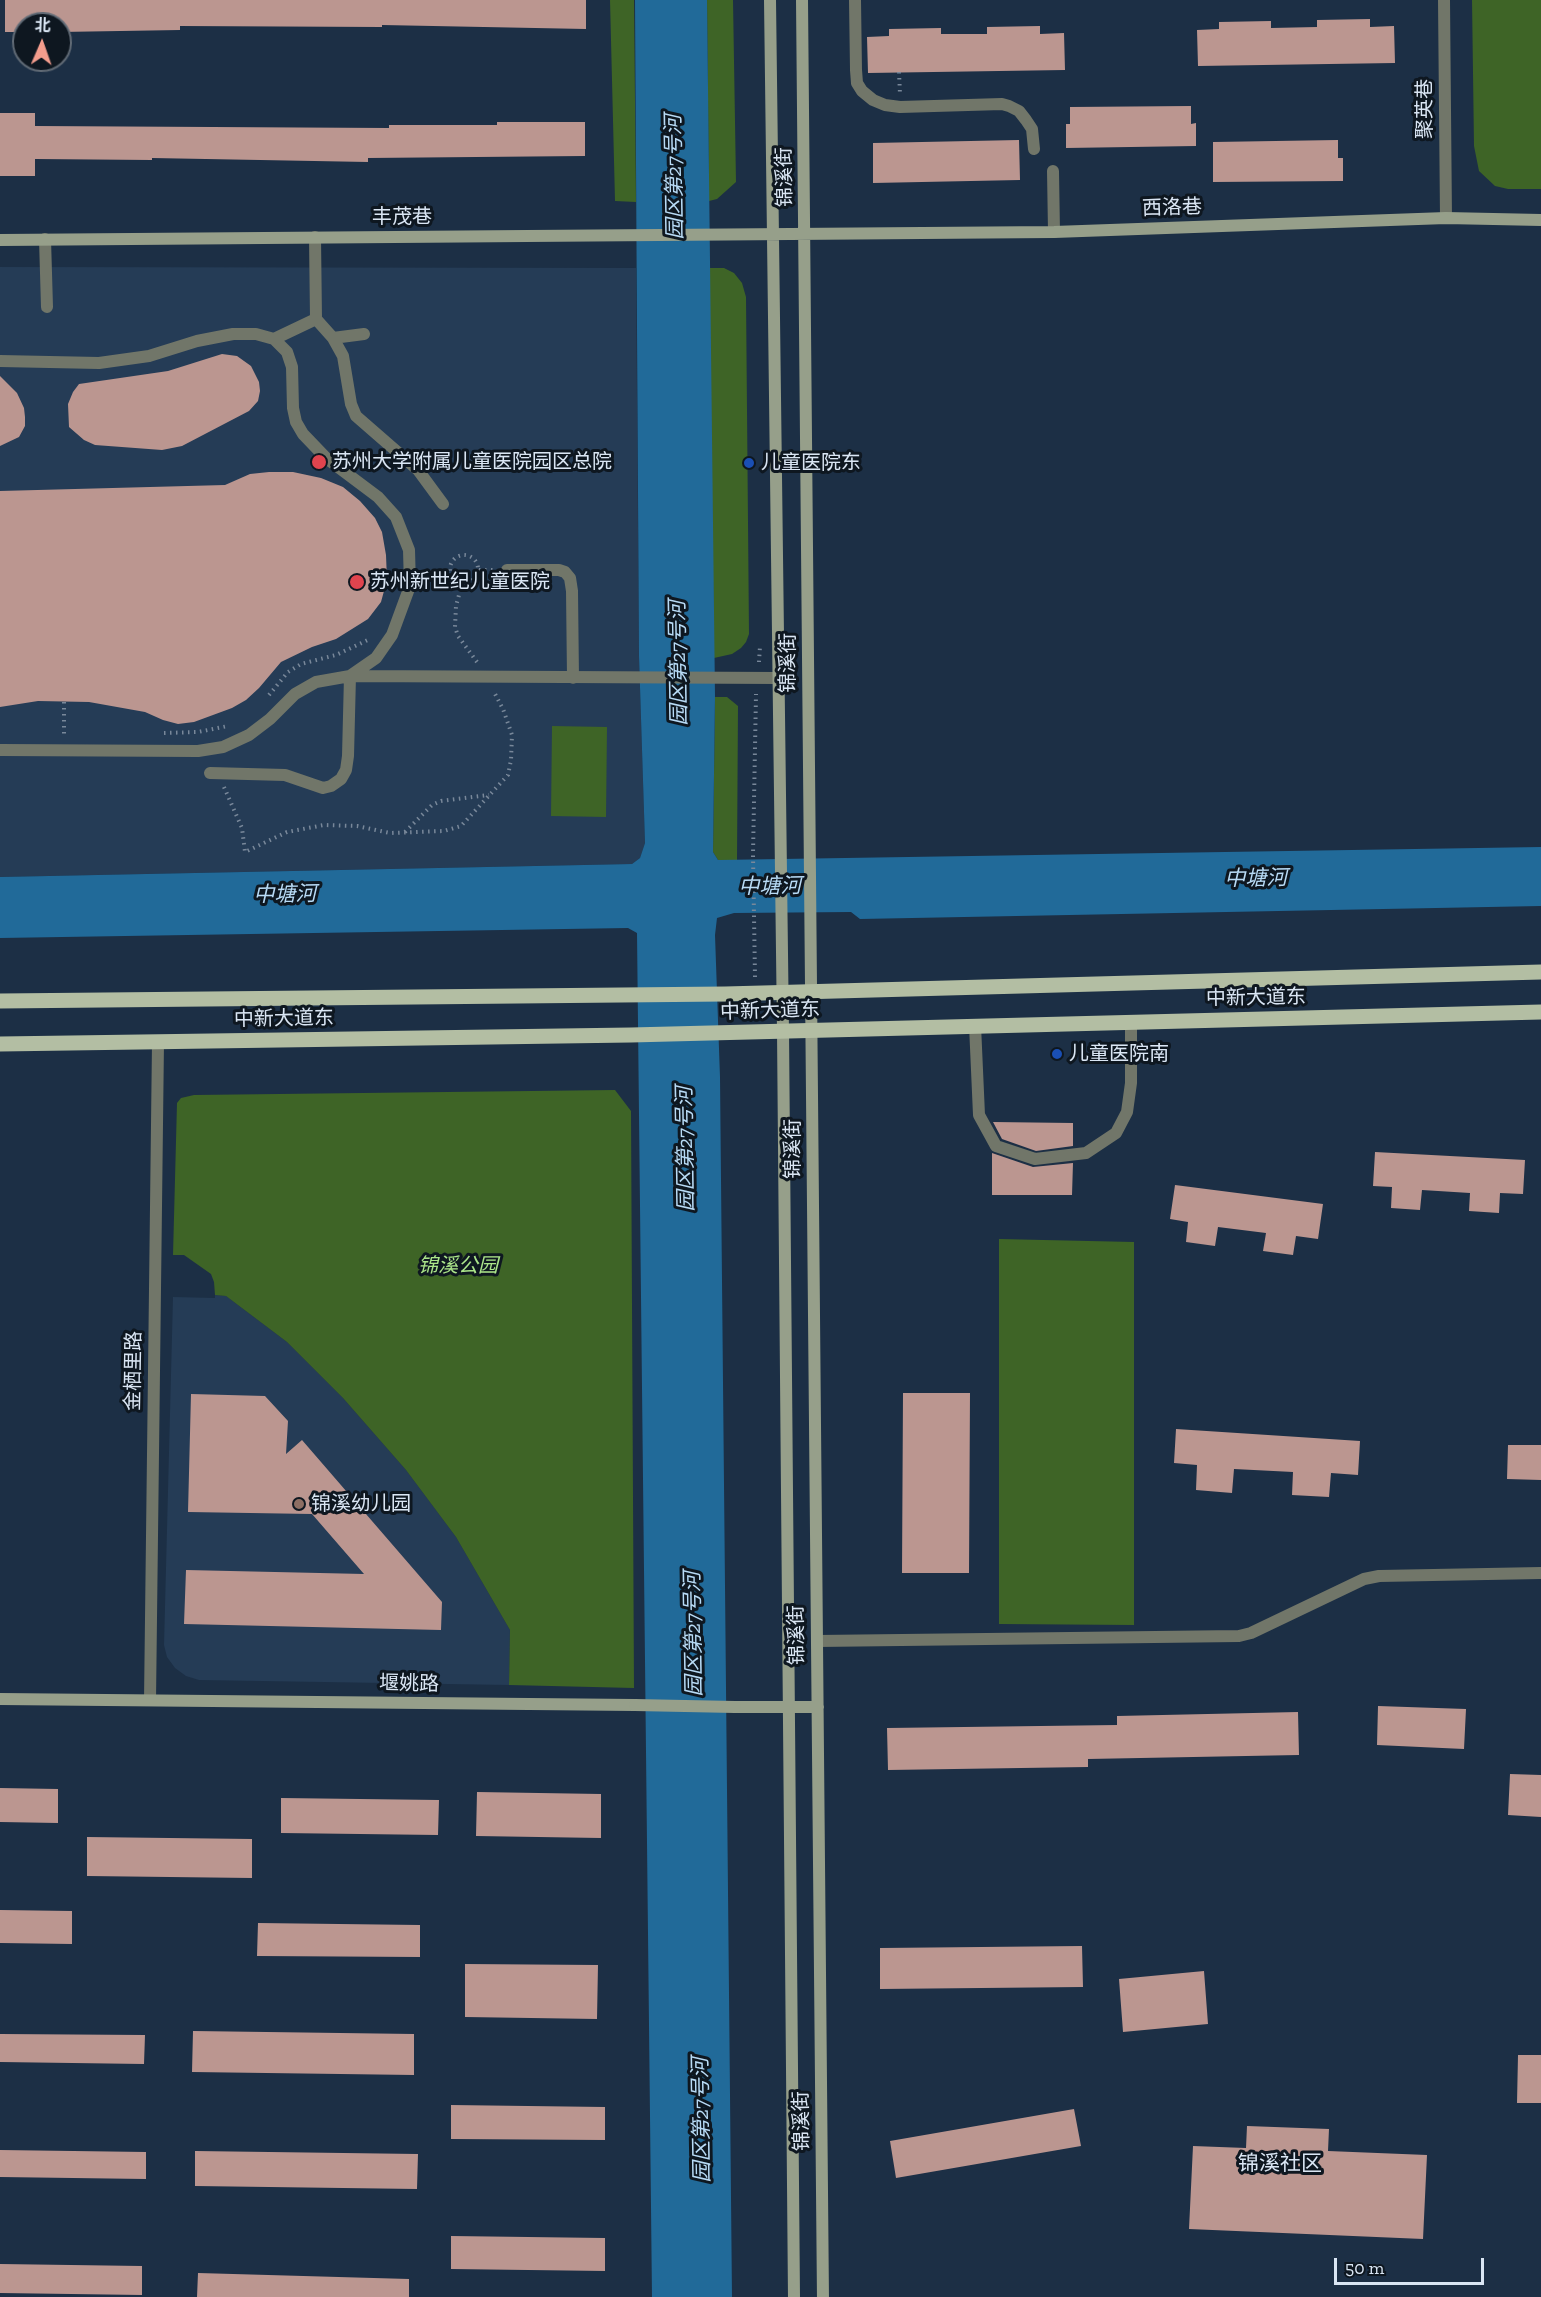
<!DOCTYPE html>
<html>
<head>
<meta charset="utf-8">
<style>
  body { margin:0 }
  #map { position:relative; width:1541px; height:2297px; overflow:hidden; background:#1c2f45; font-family:"Zilla Slab","Noto Sans SC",serif }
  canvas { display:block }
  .north { position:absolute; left:12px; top:12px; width:60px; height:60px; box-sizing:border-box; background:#0e1720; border:2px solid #606a75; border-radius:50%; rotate:2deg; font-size:16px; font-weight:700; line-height:24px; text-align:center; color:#dae6f4 }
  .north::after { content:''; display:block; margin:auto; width:21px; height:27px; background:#f49d8d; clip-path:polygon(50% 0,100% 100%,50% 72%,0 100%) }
  .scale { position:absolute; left:1334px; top:2258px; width:150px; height:27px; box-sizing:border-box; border:3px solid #dae6f4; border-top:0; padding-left:8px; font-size:18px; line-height:21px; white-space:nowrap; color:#dae6f4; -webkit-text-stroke:4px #0e1720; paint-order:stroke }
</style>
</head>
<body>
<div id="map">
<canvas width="1541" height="2297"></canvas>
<div class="north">北</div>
<div class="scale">50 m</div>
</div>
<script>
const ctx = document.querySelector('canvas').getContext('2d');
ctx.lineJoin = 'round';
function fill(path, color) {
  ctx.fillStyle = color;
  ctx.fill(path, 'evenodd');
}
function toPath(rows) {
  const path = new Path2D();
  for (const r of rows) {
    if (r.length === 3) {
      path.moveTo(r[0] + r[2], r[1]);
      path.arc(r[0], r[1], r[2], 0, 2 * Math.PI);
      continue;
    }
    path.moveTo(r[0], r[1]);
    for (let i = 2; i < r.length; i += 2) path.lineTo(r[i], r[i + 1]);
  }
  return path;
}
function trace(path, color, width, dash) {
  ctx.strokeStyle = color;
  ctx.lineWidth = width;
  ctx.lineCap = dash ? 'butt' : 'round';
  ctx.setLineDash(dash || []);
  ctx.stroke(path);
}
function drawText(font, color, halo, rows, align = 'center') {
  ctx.font = font + ' "Zilla Slab","Noto Sans SC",serif';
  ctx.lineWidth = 6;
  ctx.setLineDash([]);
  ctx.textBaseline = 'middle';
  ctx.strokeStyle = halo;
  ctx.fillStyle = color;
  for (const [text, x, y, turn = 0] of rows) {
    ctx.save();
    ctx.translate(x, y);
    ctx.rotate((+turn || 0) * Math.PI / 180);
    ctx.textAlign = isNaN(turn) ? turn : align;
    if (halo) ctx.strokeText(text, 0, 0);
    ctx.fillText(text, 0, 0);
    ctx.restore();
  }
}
fill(toPath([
  [0,267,636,268,639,656,645,843,640,858,632,864,0,877],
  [215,1295,226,1296,287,1342,343,1398,406,1470,456,1537,510,1630,509,1685,199,1680,186,1676,175,1668,167,1657,164,1645,173,1297,215,1298]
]), '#253c56');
fill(toPath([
  [610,0,634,0,636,202,615,201],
  [707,0,733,0,736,182,717,199,709,201],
  [1472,0,1541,0,1541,189,1508,189,1495,186,1479,171,1474,146],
  [709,268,724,268,734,273,742,283,746,297,749,634,746,642,741,648,732,654,714,658],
  [715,697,727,697,738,706,737,861,718,860,713,852],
  [552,726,607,727,606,817,551,816],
  [615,1090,631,1111,634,1688,509,1685,510,1630,456,1537,406,1470,343,1398,287,1342,226,1296,215,1295,214,1282,211,1274,184,1255,173,1255,177,1103,181,1098,194,1095],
  [999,1239,1134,1242,1134,1625,999,1624]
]), '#3e6426');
fill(toPath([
  [635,0,707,0,715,697,713,852,718,860,1541,847,1541,906,860,919,851,912,734,913,717,918,715,935,720,1077,732,2297,652,2297,637,933,628,928,0,938,0,877,632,864,640,858,645,843,639,656]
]), '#216a99');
fill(toPath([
  [5,0,586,0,586,29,382,25,382,27,180,26,180,30,60,32,60,24,24,24,24,32,5,32],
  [1370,19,1370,27,1394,26,1395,63,1198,66,1197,30,1219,29,1219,22,1271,21,1271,28,1317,27,1317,20],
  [1040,26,1040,34,1064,33,1065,70,868,73,867,37,889,36,889,29,941,28,941,34,987,34,987,27],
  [1191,106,1191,124,1196,123,1196,146,1066,148,1066,124,1070,124,1070,107],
  [0,113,35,113,35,126,389,128,389,125,497,125,497,122,585,122,585,156,368,158,368,162,152,158,152,160,35,159,35,176,0,176],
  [1019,140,1020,180,873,183,873,143],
  [1338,140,1338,158,1343,158,1343,181,1213,182,1213,142],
  [222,354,237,356,251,366,259,382,260,391,258,401,249,411,182,446,162,450,95,445,84,440,69,427,68,404,73,392,79,384,168,371],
  [0,376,17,393,24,408,25,417,25,426,19,437,0,446],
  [269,472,293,472,321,478,343,487,360,501,375,518,382,532,386,555,387,580,381,602,368,619,336,639,312,647,281,662,259,688,246,700,232,708,194,722,178,724,163,720,145,712,89,702,38,701,0,707,0,491,225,485,250,474],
  [993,1122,1073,1123,1073,1146,1036,1151,1002,1139],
  [1375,1152,1525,1160,1523,1194,1500,1193,1499,1213,1469,1211,1470,1193,1422,1190,1420,1210,1391,1208,1392,1187,1373,1186],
  [992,1153,1033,1167,1073,1163,1072,1195,992,1195],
  [1175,1185,1323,1204,1318,1239,1296,1236,1293,1255,1263,1251,1266,1233,1218,1227,1215,1246,1186,1242,1188,1222,1170,1219],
  [903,1393,970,1393,969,1573,902,1573],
  [191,1394,265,1396,288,1421,286,1454,302,1440,442,1602,441,1630,184,1624,186,1570,364,1574,312,1514,188,1512],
  [1176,1429,1360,1441,1358,1475,1331,1473,1329,1497,1292,1495,1293,1472,1234,1469,1232,1493,1196,1490,1197,1465,1174,1463],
  [1508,1445,1541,1445,1541,1480,1507,1479],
  [1378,1706,1466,1709,1464,1749,1377,1745],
  [1298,1712,1299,1755,1088,1759,1088,1767,888,1770,887,1728,1117,1725,1117,1716],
  [1510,1774,1541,1775,1541,1817,1508,1815],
  [0,1788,58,1789,58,1823,0,1822],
  [477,1792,601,1794,601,1838,476,1836],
  [281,1798,439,1800,438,1835,281,1833],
  [87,1837,252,1839,252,1878,87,1876],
  [0,1910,72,1911,72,1944,0,1943],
  [258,1923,420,1925,420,1957,257,1956],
  [1082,1946,1083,1987,880,1989,880,1948],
  [465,1964,598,1965,597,2019,465,2017],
  [1204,1971,1208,2024,1123,2032,1119,1979],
  [193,2031,414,2034,414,2075,192,2072],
  [0,2034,145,2035,144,2064,0,2062],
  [1518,2055,1541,2055,1541,2103,1517,2103],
  [451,2105,605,2107,605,2140,451,2139],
  [1074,2109,1081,2146,896,2178,890,2141],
  [1247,2126,1329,2129,1328,2151,1427,2155,1423,2239,1189,2229,1193,2146,1246,2148],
  [0,2150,146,2152,146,2179,0,2177],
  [195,2151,418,2154,417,2189,195,2186],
  [451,2236,605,2238,605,2271,451,2269],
  [0,2264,142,2266,142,2295,0,2293],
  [198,2273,409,2279,409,2297,197,2297]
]), '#bb9690');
trace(toPath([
  [899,72,900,94],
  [464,569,14],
  [479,570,493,570],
  [423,572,450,573],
  [462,584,456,606,455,627,458,636,477,662],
  [759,662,760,646],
  [269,695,288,672,301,664,336,655,370,639],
  [64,702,64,737],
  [164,733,198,732,228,726],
  [224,787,242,828,245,852,287,832,324,825,357,826,390,833,444,831,461,826,508,775,511,760,512,735,503,709,494,692],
  [405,832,432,805,441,801,489,795],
  [755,977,753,855,756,694]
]), '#79889a', 4, [1.5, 4.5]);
trace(toPath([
  [855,0,856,70,857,83,862,91,873,100,885,105,900,107,1002,104,1009,106,1019,111,1026,120,1032,129,1034,149],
  [315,237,316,319],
  [45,239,47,307],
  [333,338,364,334],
  [274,339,316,319,333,338,343,356,351,404,356,416,418,470,443,504],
  [0,361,99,363,149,356,197,341,233,334,256,334,274,339,287,352,292,367,293,408,296,422,303,434,326,458,378,497,396,517,409,550,410,586,392,635,376,658,350,676,348,756,346,770,341,779,331,786,323,788,285,775,210,773],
  [507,570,559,570,565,572,570,578,572,591,573,678],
  [0,750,198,751,223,747,249,735,270,719,295,694,316,682,350,676,779,678],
  [975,1025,979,1115,996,1146,1035,1159,1086,1153,1116,1133,1127,1112,1131,1083,1131,1022]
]), '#717669', 12);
trace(toPath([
  [1444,0,1446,218],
  [1053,171,1054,232],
  [817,1641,1239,1636,1251,1633,1364,1579,1379,1576,1541,1573],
  [150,1700,158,1042]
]), '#717669', 12);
trace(toPath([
  [770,0,783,1031,794,2297],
  [802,0,823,2297],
  [0,240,1054,232,1446,218,1541,220],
  [0,1699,635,1705],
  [735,1707,818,1707]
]), '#969f8a', 12);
trace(toPath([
  [0,1001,725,994,1541,972],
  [0,1044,631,1035,1541,1012]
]), '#b3bea3', 15);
trace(toPath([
  [635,1705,735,1707]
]), '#969f8a', 12);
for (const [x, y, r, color] of [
  [319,462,8,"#e0444e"],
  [749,463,6,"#1a4fb4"],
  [357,582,8,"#e0444e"],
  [1057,1054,6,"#1a4fb4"],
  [299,1504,6,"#8d6e63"]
]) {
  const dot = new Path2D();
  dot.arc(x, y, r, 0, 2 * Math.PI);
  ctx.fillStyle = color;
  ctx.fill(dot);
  trace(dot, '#0e1720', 2);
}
drawText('20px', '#dae6f4', '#0e1720', [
  ["聚英巷",1425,109,-90],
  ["锦溪街",785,177,-91],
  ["西洛巷",1172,208,-2],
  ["丰茂巷",402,217],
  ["锦溪街",788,663,-90],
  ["中新大道东",1256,998,-1],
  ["中新大道东",770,1011,-2],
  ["中新大道东",284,1019,-1],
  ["锦溪街",793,1149,-90],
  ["金栖里路",134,1371,-89],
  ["锦溪街",797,1635,-91],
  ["堰姚路",409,1684,1],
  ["锦溪街",802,2121,-91]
]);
drawText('20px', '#dae6f4', '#0e1720', [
  ["苏州大学附属儿童医院园区总院",332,462],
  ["儿童医院东",761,463],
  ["苏州新世纪儿童医院",370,582],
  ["儿童医院南",1069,1054],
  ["锦溪幼儿园",311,1504]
], 'left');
drawText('italic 20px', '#abe58a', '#0e1720', [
  ["锦溪公园",458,1266]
]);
drawText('italic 21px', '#b8dbf6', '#0e1720', [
  ["园区第27号河",675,177,-91],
  ["园区第27号河",679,663,-91],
  ["中塘河",1256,879,-1],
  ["中塘河",770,887,-1],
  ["中塘河",285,895,-1],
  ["园区第27号河",686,1149,-91],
  ["园区第27号河",694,1634,-91],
  ["园区第27号河",702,2120,-91]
]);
drawText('21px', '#dae6f4', '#0e1720', [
  ["锦溪社区",1280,2164]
]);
</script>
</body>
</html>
